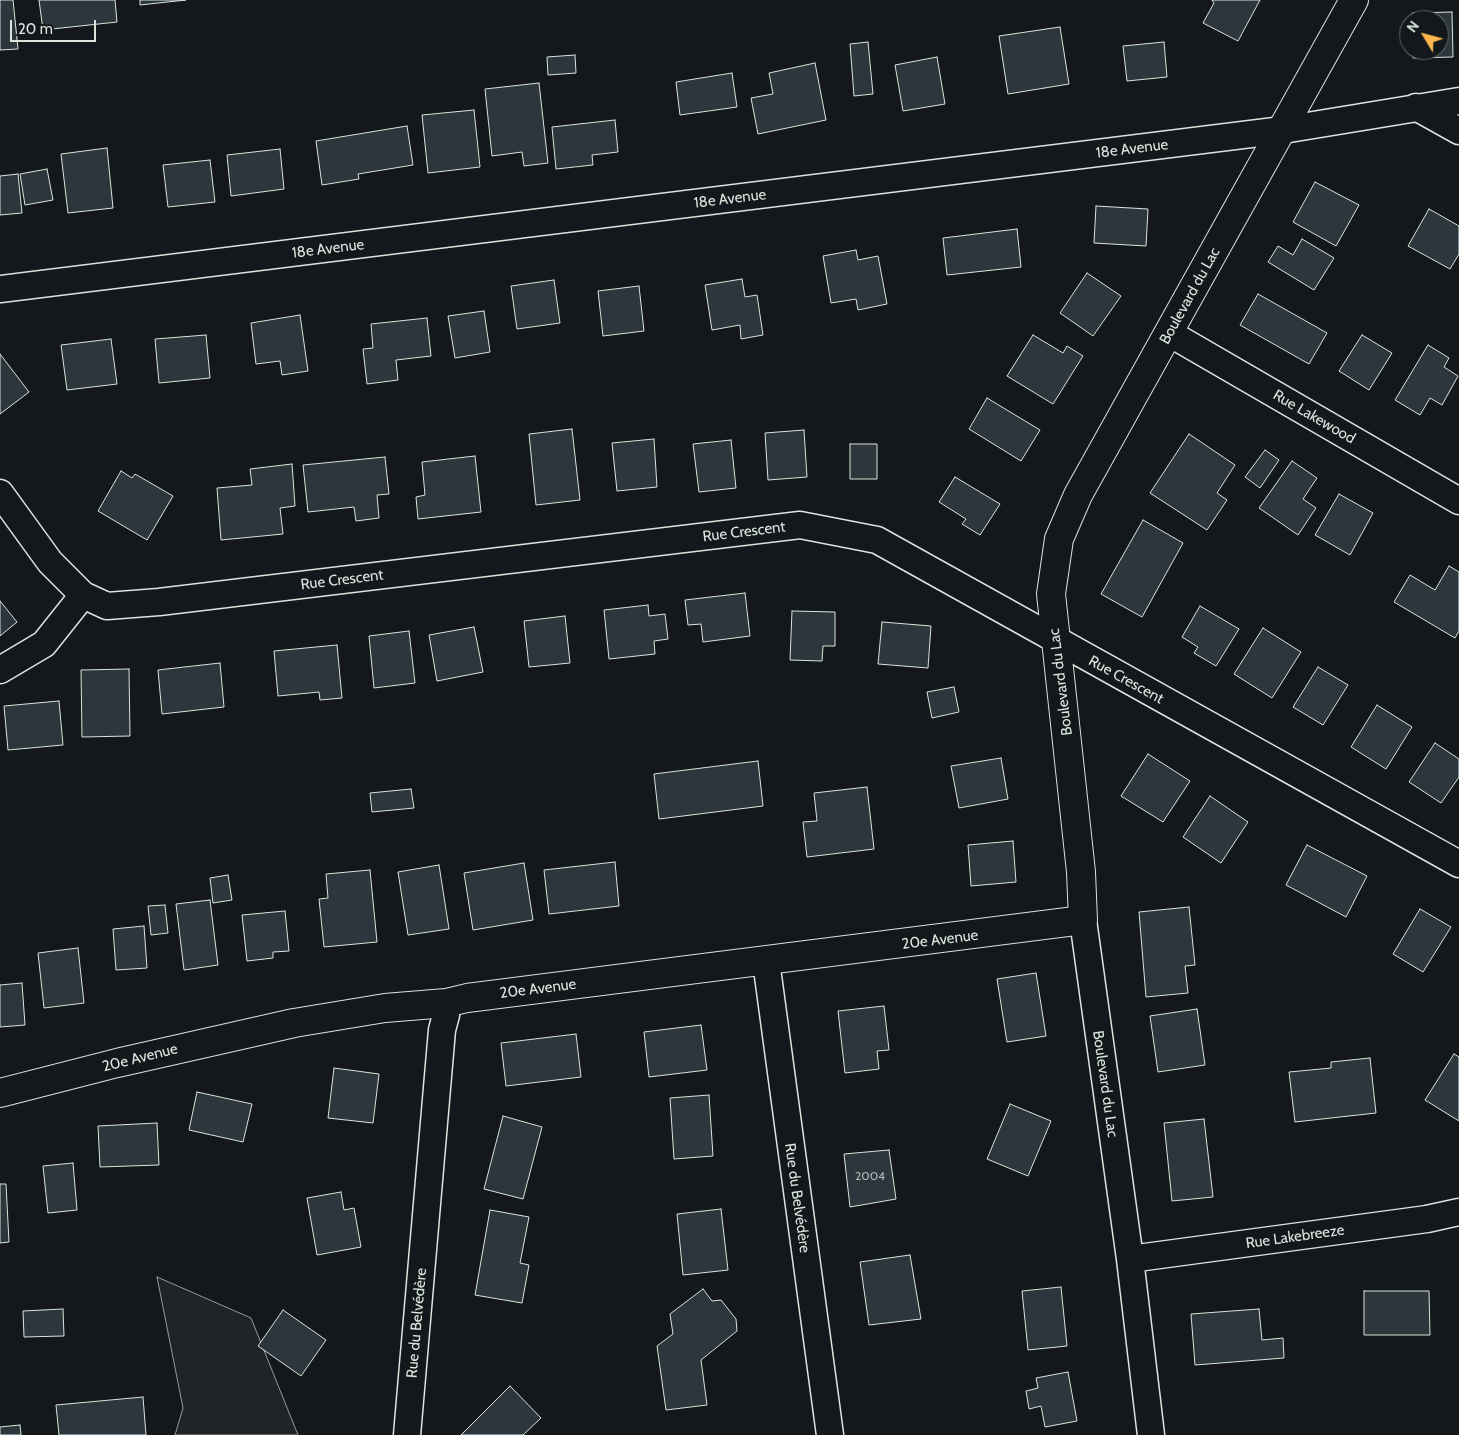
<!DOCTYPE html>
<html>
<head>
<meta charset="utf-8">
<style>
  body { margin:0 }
  #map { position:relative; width:1459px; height:1435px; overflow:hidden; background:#14181c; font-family:Cabin,sans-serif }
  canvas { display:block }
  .north { position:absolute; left:1399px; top:10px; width:50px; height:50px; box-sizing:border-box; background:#14181c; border:1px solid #626a69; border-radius:50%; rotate:307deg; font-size:14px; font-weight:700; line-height:20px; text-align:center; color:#d8e6dc }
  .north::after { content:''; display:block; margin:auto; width:18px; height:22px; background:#ffb74d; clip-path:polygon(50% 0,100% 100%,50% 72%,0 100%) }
  .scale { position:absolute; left:10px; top:20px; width:86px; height:22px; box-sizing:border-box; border:2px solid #d8e6dc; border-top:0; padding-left:6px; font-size:15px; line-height:18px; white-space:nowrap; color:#d8e6dc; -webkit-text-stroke:4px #14181c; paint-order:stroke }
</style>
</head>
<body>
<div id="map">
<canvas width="1459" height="1435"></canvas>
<div class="north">N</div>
<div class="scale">20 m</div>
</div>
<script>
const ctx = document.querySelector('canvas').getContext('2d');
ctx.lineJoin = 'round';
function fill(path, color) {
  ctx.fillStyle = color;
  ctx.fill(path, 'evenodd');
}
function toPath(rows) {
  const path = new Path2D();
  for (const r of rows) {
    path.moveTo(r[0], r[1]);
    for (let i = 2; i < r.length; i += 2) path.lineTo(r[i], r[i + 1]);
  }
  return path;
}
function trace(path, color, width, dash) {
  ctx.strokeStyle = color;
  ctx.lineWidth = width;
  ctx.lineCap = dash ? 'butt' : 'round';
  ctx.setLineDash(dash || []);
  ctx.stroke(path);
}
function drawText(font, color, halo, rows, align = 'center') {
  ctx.font = font + ' Cabin,sans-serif';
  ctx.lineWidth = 4;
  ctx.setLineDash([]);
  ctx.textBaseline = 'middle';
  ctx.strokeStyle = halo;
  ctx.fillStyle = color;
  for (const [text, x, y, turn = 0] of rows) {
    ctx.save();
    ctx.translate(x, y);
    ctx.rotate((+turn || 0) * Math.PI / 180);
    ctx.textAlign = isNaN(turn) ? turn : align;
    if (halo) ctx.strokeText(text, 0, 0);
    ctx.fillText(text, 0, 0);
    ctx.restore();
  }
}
const green = toPath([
  [157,1277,251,1318,298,1435,175,1435,183,1408,157,1277]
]);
fill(green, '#202428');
trace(green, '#939e99', 1);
const building = toPath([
  [0,0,13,0,18,49,0,50,0,0],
  [39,0,115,0,117,22,43,30,39,0],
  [140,0,186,0,140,5,140,0],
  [1212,0,1260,0,1238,41,1203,23,1214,3,1212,0],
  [1452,12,1453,57,1413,58,1413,50,1439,50,1439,20,1413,20,1412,13,1452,12],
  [1060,27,1069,84,1008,94,999,36,1060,27],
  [868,42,873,94,854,96,850,44,868,42],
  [1164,42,1167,77,1127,81,1123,46,1164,42],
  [575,55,576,73,548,75,547,57,575,55],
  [937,57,945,104,903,111,895,65,937,57],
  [815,63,826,120,758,134,751,98,773,94,769,73,815,63],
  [732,73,737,107,680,115,676,82,732,73],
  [539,83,548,163,524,166,522,152,492,156,485,89,539,83],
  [474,110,480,167,428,173,422,115,474,110],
  [615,120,618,152,592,155,593,165,556,169,552,127,615,120],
  [407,126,413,165,358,174,359,179,322,185,316,141,407,126],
  [107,148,113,208,68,213,61,154,107,148],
  [280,149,284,189,231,196,227,155,280,149],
  [210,160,215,202,168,207,163,165,210,160],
  [47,169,53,200,25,205,20,174,47,169],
  [18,174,22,213,0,215,0,176,18,174],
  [1315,182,1359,205,1336,246,1293,222,1315,182],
  [1096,206,1148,209,1146,246,1094,243,1096,206],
  [1429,209,1459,226,1459,254,1450,269,1408,246,1429,209],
  [1017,229,1021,267,947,275,943,238,1017,229],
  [1302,239,1334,258,1314,290,1268,262,1278,246,1293,255,1302,239],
  [856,250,858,260,878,256,887,304,858,310,856,299,831,303,823,256,856,250],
  [1087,273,1121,296,1093,336,1060,313,1087,273],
  [742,279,745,297,757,295,763,335,741,339,740,325,712,330,705,285,742,279],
  [554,280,560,323,517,329,511,286,554,280],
  [639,286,644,331,603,336,598,291,639,286],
  [1258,294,1327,333,1309,364,1240,325,1258,294],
  [484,311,490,352,455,358,448,316,484,311],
  [300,315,308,371,282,375,280,361,256,364,251,323,300,315],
  [427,318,431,356,396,360,398,380,367,384,363,349,373,348,371,324,427,318],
  [206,335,210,378,159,383,155,339,206,335],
  [1033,335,1063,353,1067,346,1083,356,1053,404,1007,376,1033,335],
  [1362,335,1392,353,1369,390,1339,371,1362,335],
  [111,339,117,384,67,390,61,345,111,339],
  [1428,345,1449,358,1444,367,1458,376,1442,405,1430,398,1420,415,1395,400,1428,345],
  [0,354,29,392,0,414,0,354],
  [987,398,1040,430,1021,461,969,429,987,398],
  [572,429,580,500,536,505,529,434,572,429],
  [804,430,807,477,768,480,765,433,804,430],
  [1189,434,1235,465,1217,493,1227,500,1207,530,1150,493,1189,434],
  [654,439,657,487,617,491,612,443,654,439],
  [731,440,736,488,699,492,693,444,731,440],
  [850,444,877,444,877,479,850,479,850,444],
  [1265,450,1279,460,1260,488,1245,477,1265,450],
  [475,456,481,512,418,519,416,497,425,495,422,462,475,456],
  [385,457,389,494,377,495,379,518,356,521,354,507,308,512,303,465,385,457],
  [1292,461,1317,478,1303,499,1316,508,1298,535,1259,508,1292,461],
  [292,464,295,506,280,508,283,534,221,540,217,488,252,485,250,469,292,464],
  [121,471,132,478,135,474,173,496,147,540,98,511,121,471],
  [955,477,1000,504,980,535,962,524,966,519,939,502,955,477],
  [1339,494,1373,513,1350,555,1315,535,1339,494],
  [1143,520,1183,543,1142,617,1101,594,1143,520],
  [1449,566,1459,572,1459,631,1455,638,1394,602,1410,575,1435,590,1449,566],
  [745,593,750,636,703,642,701,624,688,625,685,600,745,593],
  [0,601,17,622,0,636,0,601],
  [648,605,649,616,665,614,668,639,654,641,655,654,609,659,604,610,648,605],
  [1200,606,1239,629,1216,666,1194,653,1198,647,1182,637,1200,606],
  [792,611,835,612,835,646,823,646,822,661,790,660,792,611],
  [565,616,570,663,529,667,524,621,565,616],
  [882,622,931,626,928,668,878,664,882,622],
  [474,627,483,672,437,681,429,635,474,627],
  [1263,628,1301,652,1272,698,1234,674,1263,628],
  [409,631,415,683,374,688,369,636,409,631],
  [337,645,342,698,320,700,319,692,278,696,274,651,337,645],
  [220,663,224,707,162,714,158,670,220,663],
  [1318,667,1348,685,1323,725,1293,707,1318,667],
  [129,669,130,736,82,737,81,670,129,669],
  [954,687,959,712,932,718,927,692,954,687],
  [59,701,63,745,8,750,4,706,59,701],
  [1377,705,1412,727,1386,769,1351,747,1377,705],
  [1435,743,1459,759,1459,777,1441,803,1409,782,1435,743],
  [1148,754,1190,781,1163,822,1121,796,1148,754],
  [1001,758,1008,799,959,808,951,766,1001,758],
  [758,761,763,806,659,819,654,774,758,761],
  [867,787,874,849,807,857,803,822,817,821,814,793,867,787],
  [411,789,414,808,372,812,370,793,411,789],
  [1210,796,1248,822,1221,863,1183,837,1210,796],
  [1013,841,1016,882,971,886,968,845,1013,841],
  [1307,845,1367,876,1346,917,1286,885,1307,845],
  [615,862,619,906,549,914,544,870,615,862],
  [524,863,533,920,473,930,464,873,524,863],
  [439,865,449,929,408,935,398,872,439,865],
  [370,870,377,942,324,947,319,899,328,898,326,874,370,870],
  [228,875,232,900,213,903,210,878,228,875],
  [210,900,218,965,184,970,176,904,210,900],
  [165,905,168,933,151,935,148,906,165,905],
  [1189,907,1195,965,1185,966,1188,993,1146,997,1139,912,1189,907],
  [1420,909,1451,927,1423,972,1393,954,1420,909],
  [285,911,289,951,273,952,273,958,247,961,242,915,285,911],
  [144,926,147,968,116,970,113,929,144,926],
  [78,948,84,1003,44,1008,38,953,78,948],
  [1036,973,1046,1036,1007,1042,997,979,1036,973],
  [22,983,25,1025,0,1027,0,985,22,983],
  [884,1006,889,1050,877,1051,879,1069,845,1073,838,1011,884,1006],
  [1197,1009,1205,1065,1158,1072,1150,1016,1197,1009],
  [701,1025,707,1070,649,1077,644,1032,701,1025],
  [576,1034,581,1077,506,1086,501,1043,576,1034],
  [1454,1054,1459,1057,1459,1121,1425,1100,1454,1054],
  [1370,1058,1376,1113,1295,1122,1289,1072,1331,1068,1331,1062,1370,1058],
  [334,1068,379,1074,373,1123,328,1118,334,1068],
  [197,1092,252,1104,243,1142,189,1130,197,1092],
  [709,1095,713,1156,674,1159,670,1098,709,1095],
  [1010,1104,1051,1121,1028,1176,987,1159,1010,1104],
  [503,1116,542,1127,523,1199,484,1189,503,1116],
  [1204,1119,1213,1197,1172,1201,1164,1123,1204,1119],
  [157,1123,159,1165,100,1167,98,1126,157,1123],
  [889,1150,896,1199,850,1207,844,1154,889,1150],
  [73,1163,77,1210,48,1213,43,1166,73,1163],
  [0,1184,6,1184,9,1242,0,1243,0,1184],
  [341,1192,344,1210,354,1208,361,1247,317,1255,307,1198,341,1192],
  [721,1209,728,1270,683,1275,677,1214,721,1209],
  [490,1210,529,1217,520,1263,529,1265,522,1303,475,1295,490,1210],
  [910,1255,921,1319,869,1325,860,1262,910,1255],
  [1061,1287,1067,1346,1028,1350,1022,1291,1061,1287],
  [703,1289,712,1301,721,1300,736,1319,737,1331,701,1360,707,1405,666,1410,657,1346,673,1334,670,1314,703,1289],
  [1364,1291,1429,1291,1430,1335,1364,1335,1364,1291],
  [63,1309,64,1336,24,1337,23,1311,63,1309],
  [1259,1309,1262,1340,1283,1338,1284,1358,1195,1365,1191,1314,1259,1309],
  [283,1310,326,1340,301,1376,258,1346,283,1310],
  [1068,1372,1077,1421,1045,1427,1041,1406,1029,1409,1026,1391,1038,1388,1036,1378,1068,1372],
  [510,1386,541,1418,523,1435,461,1435,510,1386],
  [143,1397,146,1435,59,1435,56,1405,143,1397],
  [20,1425,21,1435,0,1435,0,1427,20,1425]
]);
fill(building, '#2c363c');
trace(building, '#d8e6dc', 1);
const street = toPath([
  [1416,107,1459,131],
  [0,289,1283,130,1459,101],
  [1169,333,1459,501],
  [0,493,50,562,83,595,107,606,159,602,800,525,877,540,1459,864],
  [0,670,44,644,83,595],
  [1083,920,1130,1259,1151,1435],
  [766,961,830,1435],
  [1130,1259,1427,1219,1459,1212],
  [407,1435,442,1030,446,1015,446,1003]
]);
const secondary = toPath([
  [0,1093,117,1063,294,1023,385,1008,446,1003,467,998,1083,920,1081,872,1051,594,1059,539,1078,495,1354,0]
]);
trace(street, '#d8e6dc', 29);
trace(secondary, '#d8e6dc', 30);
trace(street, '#14181c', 26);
trace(secondary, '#14181c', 28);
drawText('12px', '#adbab4', null, [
  ["2004",870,1176]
]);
drawText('15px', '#d8e6dc', '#14181c', [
  ["18e Avenue",1132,149,-7],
  ["18e Avenue",730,199,-7],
  ["18e Avenue",328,249,-7],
  ["Boulevard du Lac",1190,296,-61],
  ["Rue Lakewood",1314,417,30],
  ["Rue Crescent",744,532,-7],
  ["Rue Crescent",342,580,-7],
  ["Rue Crescent",1126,680,29],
  ["Boulevard du Lac",1061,682,-97],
  ["20e Avenue",940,940,-7],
  ["20e Avenue",538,989,-7],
  ["20e Avenue",140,1058,-14],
  ["Boulevard du Lac",1105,1084,82],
  ["Rue du Belvédère",797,1198,82],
  ["Rue Lakebreeze",1295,1237,-8],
  ["Rue du Belvédère",417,1323,-85]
]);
</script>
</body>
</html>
